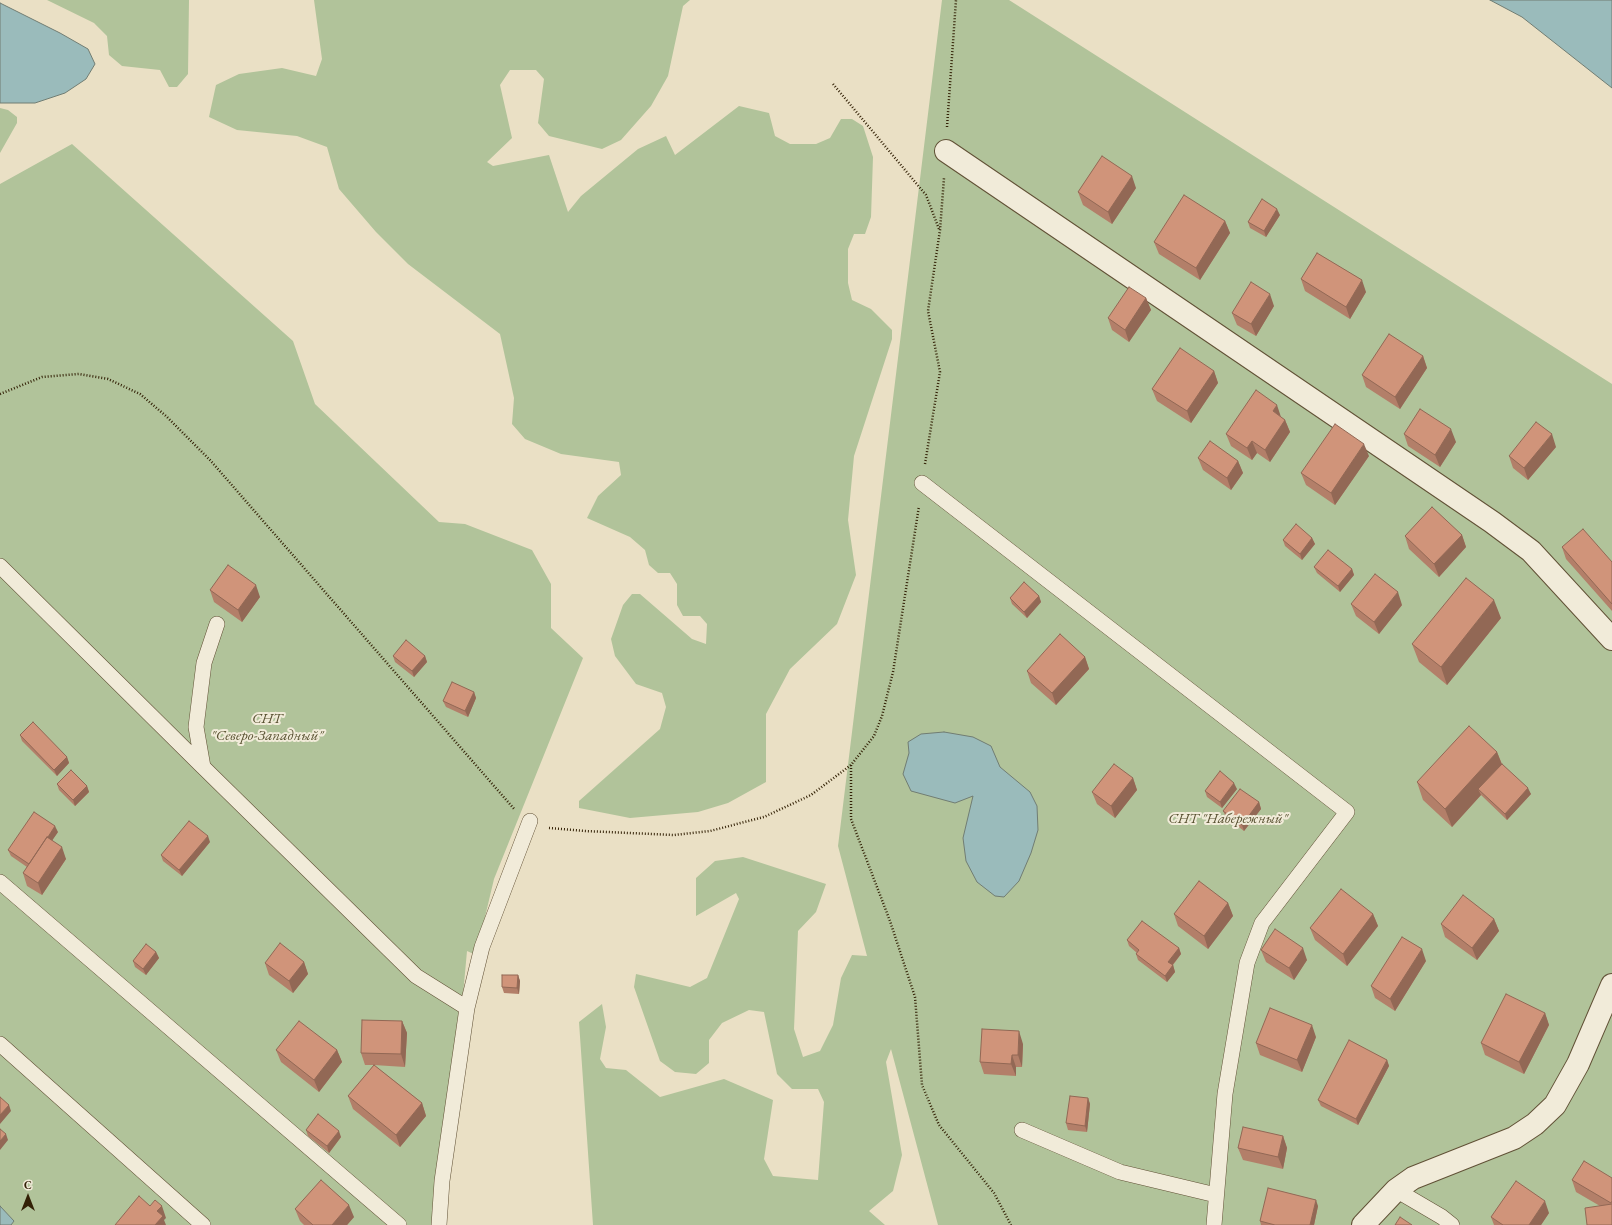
<!DOCTYPE html>
<html>
<head>
<meta charset="utf-8">
<style>
  body { margin:0 }
  #map { position:relative; width:1612px; height:1225px; overflow:hidden; background:#eae0c5; font-family:"EB Garamond",serif }
  canvas { display:block }
  .north { position:absolute; left:8px; top:1177px; width:40px; height:40px; -webkit-text-stroke:3px #f1ebd9; paint-order:stroke; rotate:0deg; font-size:11px; font-weight:700; line-height:16px; text-align:center; color:#332106 }
  .north::after { content:''; display:block; margin:auto; width:14px; height:18px; background:#332106; clip-path:polygon(50% 0,100% 100%,50% 72%,0 100%) }
</style>
</head>
<body>
<div id="map">
<canvas width="1612" height="1225"></canvas>
<div class="north">С</div>
</div>
<script>
const ctx = document.querySelector('canvas').getContext('2d');
ctx.lineJoin = 'round';
function fill(path, color) {
  ctx.fillStyle = color;
  ctx.fill(path, 'evenodd');
}
function toPath(rows) {
  const path = new Path2D();
  for (const r of rows) {
    path.moveTo(r[0], r[1]);
    for (let i = 2; i < r.length; i += 2) path.lineTo(r[i], r[i + 1]);
  }
  return path;
}
function trace(path, color, width, dash) {
  ctx.strokeStyle = color;
  ctx.lineWidth = width;
  ctx.lineCap = dash ? 'butt' : 'round';
  ctx.setLineDash(dash || []);
  ctx.stroke(path);
}
function drawText(font, color, halo, rows, align = 'center') {
  ctx.font = font + ' "EB Garamond",serif';
  ctx.lineWidth = 4;
  ctx.setLineDash([]);
  ctx.textBaseline = 'middle';
  ctx.strokeStyle = halo;
  ctx.fillStyle = color;
  for (const [text, x, y, turn = 0] of rows) {
    ctx.save();
    ctx.translate(x, y);
    ctx.rotate((+turn || 0) * Math.PI / 180);
    ctx.textAlign = isNaN(turn) ? turn : align;
    if (halo) ctx.strokeText(text, 0, 0);
    ctx.fillText(text, 0, 0);
    ctx.restore();
  }
}
fill(toPath([
  [47,0,189,0,188,74,177,87,169,87,160,70,122,66,109,55,107,36,94,23],
  [314,0,690,0,683,6,668,76,651,106,621,140,602,149,549,136,538,123,544,79,536,70,510,70,500,85,512,138,487,162,493,166,549,155,568,212,581,196,638,149,666,136,675,155,739,106,769,113,775,136,790,144,816,144,830,138,841,119,852,119,863,126,873,157,871,217,865,234,854,234,848,249,848,283,852,300,871,309,892,330,892,339,854,456,848,520,856,575,837,624,790,669,766,714,766,782,728,803,698,812,630,818,579,808,579,801,660,729,666,707,662,693,636,684,615,656,611,639,623,605,632,594,640,594,692,639,706,644,707,624,700,616,683,616,677,605,677,584,670,573,658,573,649,565,645,550,630,537,587,518,598,496,621,475,619,462,561,454,525,439,512,424,514,398,500,334,408,264,376,232,339,189,327,147,297,136,237,130,209,117,216,85,239,74,282,68,316,76,322,59],
  [942,0,1009,0,1612,384,1612,1225,938,1225,891,1049,886,1062,902,1155,893,1191,869,1211,885,1225,593,1225,579,1022,602,1004,606,1027,600,1059,606,1068,626,1070,660,1097,724,1079,773,1100,764,1159,773,1176,818,1180,824,1102,818,1089,792,1089,777,1074,764,1012,749,1010,722,1023,709,1040,709,1063,696,1074,675,1072,660,1061,634,987,636,974,690,987,707,978,739,899,736,893,696,916,696,878,715,861,743,857,826,884,816,912,798,931,794,1029,803,1057,820,1051,833,1025,841,978,852,955,867,956,838,846],
  [0,108,8,110,17,117,17,123,0,153],
  [72,144,293,341,315,404,439,522,465,524,532,550,551,584,551,628,583,658,494,879,476,955,467,951,442,1225,0,1225,0,184]
]), '#b1c39a');
const water = toPath([
  [1490,0,1612,0,1612,88,1522,17,1490,0],
  [0,3,60,33,88,49,95,64,86,79,65,93,35,103,0,103,0,3],
  [944,732,973,737,991,746,1000,767,1030,792,1037,806,1038,830,1031,853,1019,881,1004,897,995,896,977,882,966,861,963,838,973,796,955,803,911,791,903,774,909,753,908,742,921,734,944,732],
  [0,1206,14,1221,11,1225,0,1225,0,1206]
]);
fill(water, '#9abbbb');
trace(water, '#717d73', 1);
const service = toPath([
  [922,483,1347,812,1262,923,1247,963,1225,1094,1214,1225],
  [0,566,203,767],
  [217,624,204,663,196,727,203,767,416,976,467,1008],
  [0,882,399,1225],
  [0,1044,203,1225],
  [1022,1130,1120,1172,1216,1195],
  [1396,1190,1442,1217,1452,1225],
  [439,1225,442,1181,467,1008,482,947,530,821]
]);
const minor = toPath([
  [946,151,1492,522,1531,551,1612,639],
  [1363,1225,1396,1190,1413,1178,1514,1138,1535,1124,1555,1105,1578,1064,1612,985]
]);
trace(service, '#615136', 16);
trace(minor, '#615136', 24);
trace(toPath([
  [833,84,926,195,939,229],
  [947,127,956,0],
  [0,394,42,377,79,374,108,379,140,394,166,416,210,460,515,810],
  [925,464,940,372,928,311,940,230,944,178],
  [851,765,851,819,890,921,915,997,922,1085,939,1125,994,1193,1011,1225],
  [549,828,585,831,674,835,710,831,764,817,811,795,851,765,874,736,882,716,893,672,919,506]
]), '#332106', 2.5, [1, 2]);
trace(service, '#f1ebd9', 15);
trace(minor, '#f1ebd9', 22);
fill(toPath([
  [1136,188,1112,224,1083,205,1078,192],
  [1280,215,1266,237,1250,228,1248,222],
  [1225,221,1230,233,1200,280,1159,254,1154,242],
  [1301,279,1366,292,1350,319,1305,291],
  [1146,298,1151,310,1129,342,1112,330,1108,318],
  [1274,306,1256,336,1237,325,1232,313],
  [1423,356,1427,368,1400,409,1366,387,1362,375],
  [1214,371,1218,383,1191,423,1157,401,1152,389],
  [1281,417,1285,420,1290,432,1270,462,1257,453,1252,460,1231,446,1226,434],
  [1404,434,1456,442,1440,467,1408,446],
  [1556,447,1528,480,1513,468,1509,456],
  [1369,456,1335,505,1306,485,1301,473],
  [1198,458,1238,461,1243,473,1231,490,1203,470],
  [1462,535,1466,547,1439,577,1409,549,1405,536],
  [1312,538,1315,544,1302,560,1285,546,1283,540],
  [1562,547,1612,562,1612,611,1566,559],
  [1314,567,1352,569,1354,575,1340,592,1317,573],
  [210,590,260,597,242,622,214,602],
  [1039,596,1041,602,1027,618,1012,604,1010,598],
  [1351,604,1402,605,1379,634,1356,616],
  [1501,618,1447,685,1419,662,1412,644],
  [393,656,425,656,427,662,414,677,395,662],
  [1085,657,1089,669,1056,705,1031,683,1027,671],
  [474,692,476,698,468,717,446,707,443,701],
  [20,735,67,757,69,763,57,776,22,741],
  [1497,752,1502,764,1531,794,1507,820,1481,795,1452,827,1423,800,1417,782],
  [1133,778,1137,790,1115,818,1097,804,1092,792],
  [57,784,87,786,89,792,75,806,59,790],
  [1237,789,1222,808,1207,797,1205,791],
  [1259,802,1261,809,1244,831,1226,817,1223,811],
  [58,832,52,840,66,859,42,895,27,886,23,873,27,867,11,856,8,850],
  [210,842,182,876,163,861,161,855],
  [1228,903,1233,916,1208,949,1178,926,1174,914],
  [1373,914,1378,926,1347,966,1315,940,1310,928],
  [1494,919,1499,931,1477,960,1445,937,1441,924],
  [1127,940,1179,948,1181,954,1173,965,1175,972,1167,982,1138,960,1136,954,1137,953,1129,946],
  [1261,950,1307,960,1294,980,1266,962],
  [156,952,159,958,146,975,135,967,133,961],
  [1426,961,1395,1011,1375,998,1371,986],
  [304,962,308,974,293,993,269,975,265,963],
  [518,975,520,981,519,994,504,993,502,987],
  [1545,1013,1549,1025,1524,1074,1485,1055,1481,1043],
  [402,1021,407,1033,405,1067,374,1065,422,1103,426,1116,400,1147,353,1109,348,1096,374,1065,365,1065,361,1053],
  [1316,1037,1302,1072,1260,1055,1256,1043],
  [1023,1044,1022,1067,1016,1067,1016,1076,984,1074,980,1062],
  [276,1050,337,1050,342,1062,319,1092,281,1062],
  [1387,1060,1389,1066,1358,1125,1321,1106,1318,1100],
  [1088,1098,1090,1104,1087,1132,1068,1130,1066,1123],
  [306,1130,341,1137,329,1153,308,1136],
  [1283,1136,1287,1148,1283,1169,1243,1160,1238,1148],
  [1612,1178,1612,1225,1600,1206,1576,1192,1572,1180],
  [1318,1206,1314,1225,1261,1225,1260,1221],
  [295,1209,354,1217,347,1225,304,1225,300,1221],
  [1549,1213,1541,1225,1494,1225,1491,1217]
]), '#b37f69');
fill(toPath([
  [1132,176,1136,188,1112,224,1108,212],
  [1277,209,1280,215,1266,237,1264,231],
  [1225,221,1230,233,1200,280,1196,268],
  [1362,280,1366,292,1350,319,1346,307],
  [1270,294,1274,306,1256,336,1251,324],
  [1146,298,1151,310,1129,342,1125,330],
  [1423,356,1427,368,1400,409,1395,397],
  [1214,371,1218,383,1191,423,1187,411],
  [1277,405,1281,417,1273,411],
  [1285,420,1290,432,1270,462,1265,450],
  [1451,429,1456,442,1440,467,1435,455],
  [1552,434,1556,447,1528,480,1524,468],
  [1252,441,1257,453,1252,460,1247,448],
  [1364,444,1369,456,1335,505,1331,493],
  [1238,461,1243,473,1231,490,1227,478],
  [1462,535,1466,547,1439,577,1434,564],
  [1312,538,1315,544,1302,560,1300,554],
  [1352,569,1354,575,1340,592,1338,586],
  [256,585,260,597,242,622,238,610],
  [1398,592,1402,605,1379,634,1374,622],
  [1039,596,1041,602,1027,618,1024,612],
  [1494,600,1501,618,1447,685,1441,667],
  [425,656,427,662,414,677,412,671],
  [1085,657,1089,669,1056,705,1052,693],
  [474,692,476,698,468,717,465,711],
  [1497,752,1504,770,1478,789,1481,795,1452,827,1445,809],
  [67,757,69,763,57,776,54,770],
  [1133,778,1137,790,1115,818,1111,806],
  [1234,783,1237,789,1222,808,1220,802],
  [87,786,89,792,75,806,73,800],
  [1528,788,1531,794,1507,820,1505,814],
  [1259,802,1261,809,1244,831,1242,825],
  [55,826,58,832,32,870,30,864],
  [208,836,210,842,182,876,179,870],
  [62,847,66,859,42,895,38,883],
  [1228,903,1233,916,1208,949,1204,936],
  [1373,914,1378,926,1347,966,1343,954],
  [1494,919,1499,931,1477,960,1472,948],
  [1179,948,1181,954,1170,968,1168,962],
  [1303,948,1307,960,1294,980,1289,968],
  [1422,949,1426,961,1395,1011,1390,999],
  [156,952,159,958,146,975,143,969],
  [304,962,308,974,293,993,289,981],
  [1173,965,1175,972,1167,982,1165,976],
  [518,975,520,981,519,994,517,988],
  [1545,1013,1549,1025,1524,1074,1519,1062],
  [402,1021,407,1033,405,1067,401,1054],
  [1312,1025,1316,1037,1302,1072,1297,1060],
  [1019,1031,1023,1044,1022,1067,1018,1055],
  [337,1050,342,1062,319,1092,314,1080],
  [1012,1055,1016,1067,1016,1076,1011,1064],
  [1387,1060,1389,1066,1358,1125,1356,1119],
  [1088,1098,1090,1104,1087,1132,1085,1126],
  [422,1103,426,1116,400,1147,396,1135],
  [9,1105,11,1111,0,1124,0,1115],
  [339,1131,341,1137,329,1153,327,1146],
  [6,1134,8,1140,0,1150,0,1141],
  [1283,1136,1287,1148,1283,1169,1278,1157],
  [1316,1200,1318,1206,1314,1225,1310,1225],
  [1545,1201,1549,1213,1541,1225,1529,1225],
  [349,1205,354,1217,347,1225,332,1225],
  [162,1206,166,1218,164,1220,166,1225,155,1225,157,1211]
]), '#926855');
const building = toPath([
  [1102,156,1132,176,1108,212,1078,192,1102,156],
  [1184,195,1225,221,1196,268,1154,242,1184,195],
  [1262,199,1277,209,1264,231,1248,222,1262,199],
  [1317,253,1362,280,1346,307,1301,279,1317,253],
  [1251,282,1270,294,1251,324,1232,313,1251,282],
  [1129,287,1146,298,1125,330,1108,318,1129,287],
  [1389,334,1423,356,1395,397,1362,375,1389,334],
  [1180,348,1214,371,1187,411,1152,389,1180,348],
  [1256,390,1277,405,1273,411,1285,420,1265,450,1252,441,1247,448,1226,434,1256,390],
  [1420,409,1451,429,1435,455,1404,434,1420,409],
  [1536,422,1552,434,1524,468,1509,456,1536,422],
  [1335,424,1364,444,1331,493,1301,473,1335,424],
  [1210,441,1238,461,1227,478,1198,458,1210,441],
  [1432,507,1462,535,1434,564,1405,536,1432,507],
  [1296,524,1312,538,1300,554,1283,540,1296,524],
  [1583,529,1612,562,1612,604,1562,547,1583,529],
  [1328,550,1352,569,1338,586,1314,567,1328,550],
  [228,565,256,585,238,610,210,590,228,565],
  [1375,574,1398,592,1374,622,1351,604,1375,574],
  [1466,578,1494,600,1441,667,1412,644,1466,578],
  [1024,582,1039,596,1024,612,1010,598,1024,582],
  [1060,634,1085,657,1052,693,1027,671,1060,634],
  [406,640,425,656,412,671,393,656,406,640],
  [452,682,474,692,465,711,443,701,452,682],
  [33,722,67,757,54,770,20,735,33,722],
  [1469,726,1497,752,1445,809,1417,782,1469,726],
  [1114,764,1133,778,1111,806,1092,792,1114,764],
  [1502,764,1528,788,1505,814,1478,789,1502,764],
  [71,770,87,786,73,800,57,784,71,770],
  [1220,771,1234,783,1220,802,1205,791,1220,771],
  [1240,789,1259,802,1242,825,1223,811,1240,789],
  [34,812,55,826,48,837,47,837,29,864,8,850,34,812],
  [189,821,208,836,179,870,161,855,189,821],
  [47,837,62,847,38,883,23,873,47,837],
  [1199,881,1228,903,1204,936,1174,914,1199,881],
  [1341,889,1373,914,1343,954,1310,928,1341,889],
  [1463,895,1494,919,1472,948,1441,924,1463,895],
  [1142,921,1179,948,1168,962,1173,965,1165,976,1136,954,1139,950,1127,940,1142,921],
  [1275,929,1303,948,1289,968,1261,950,1275,929],
  [1402,937,1422,949,1390,999,1371,986,1402,937],
  [280,943,304,962,289,981,265,963,280,943],
  [146,944,156,952,143,969,133,961,146,944],
  [502,975,518,975,517,988,502,987,502,975],
  [1506,994,1545,1013,1519,1062,1481,1043,1506,994],
  [1270,1008,1312,1025,1297,1060,1256,1043,1270,1008],
  [362,1020,402,1021,401,1054,361,1053,362,1020],
  [299,1021,337,1050,314,1080,276,1050,299,1021],
  [982,1029,1019,1031,1018,1055,1012,1055,1011,1064,980,1062,982,1029],
  [1349,1040,1387,1060,1356,1119,1318,1100,1349,1040],
  [374,1065,422,1103,396,1135,348,1096,374,1065],
  [1070,1096,1088,1098,1085,1126,1066,1123,1070,1096],
  [0,1097,9,1105,0,1115,0,1097],
  [318,1114,339,1131,327,1146,306,1130,318,1114],
  [1243,1127,1283,1136,1278,1157,1238,1148,1243,1127],
  [0,1129,6,1134,0,1141,0,1129],
  [1584,1161,1612,1178,1612,1201,1611,1203,1572,1180,1584,1161],
  [321,1180,349,1205,332,1225,313,1225,295,1209,321,1180],
  [1516,1181,1545,1201,1529,1225,1503,1225,1491,1217,1516,1181],
  [1268,1188,1316,1200,1310,1225,1275,1225,1260,1221,1268,1188],
  [139,1196,150,1206,155,1200,162,1206,157,1211,163,1216,155,1225,115,1225,139,1196],
  [1612,1204,1612,1225,1587,1225,1585,1208,1612,1204],
  [1400,1217,1412,1225,1395,1225,1400,1217]
]);
fill(building, '#d0947a');
trace(building, '#926855', 1);
drawText('italic 15px', '#595232', '#f1ebd9', [
  ["СНТ",267,719],
  ["\"Северо-Западный\"",267,736],
  ["СНТ \"Набережный\"",1228,819]
]);
</script>
</body>
</html>
